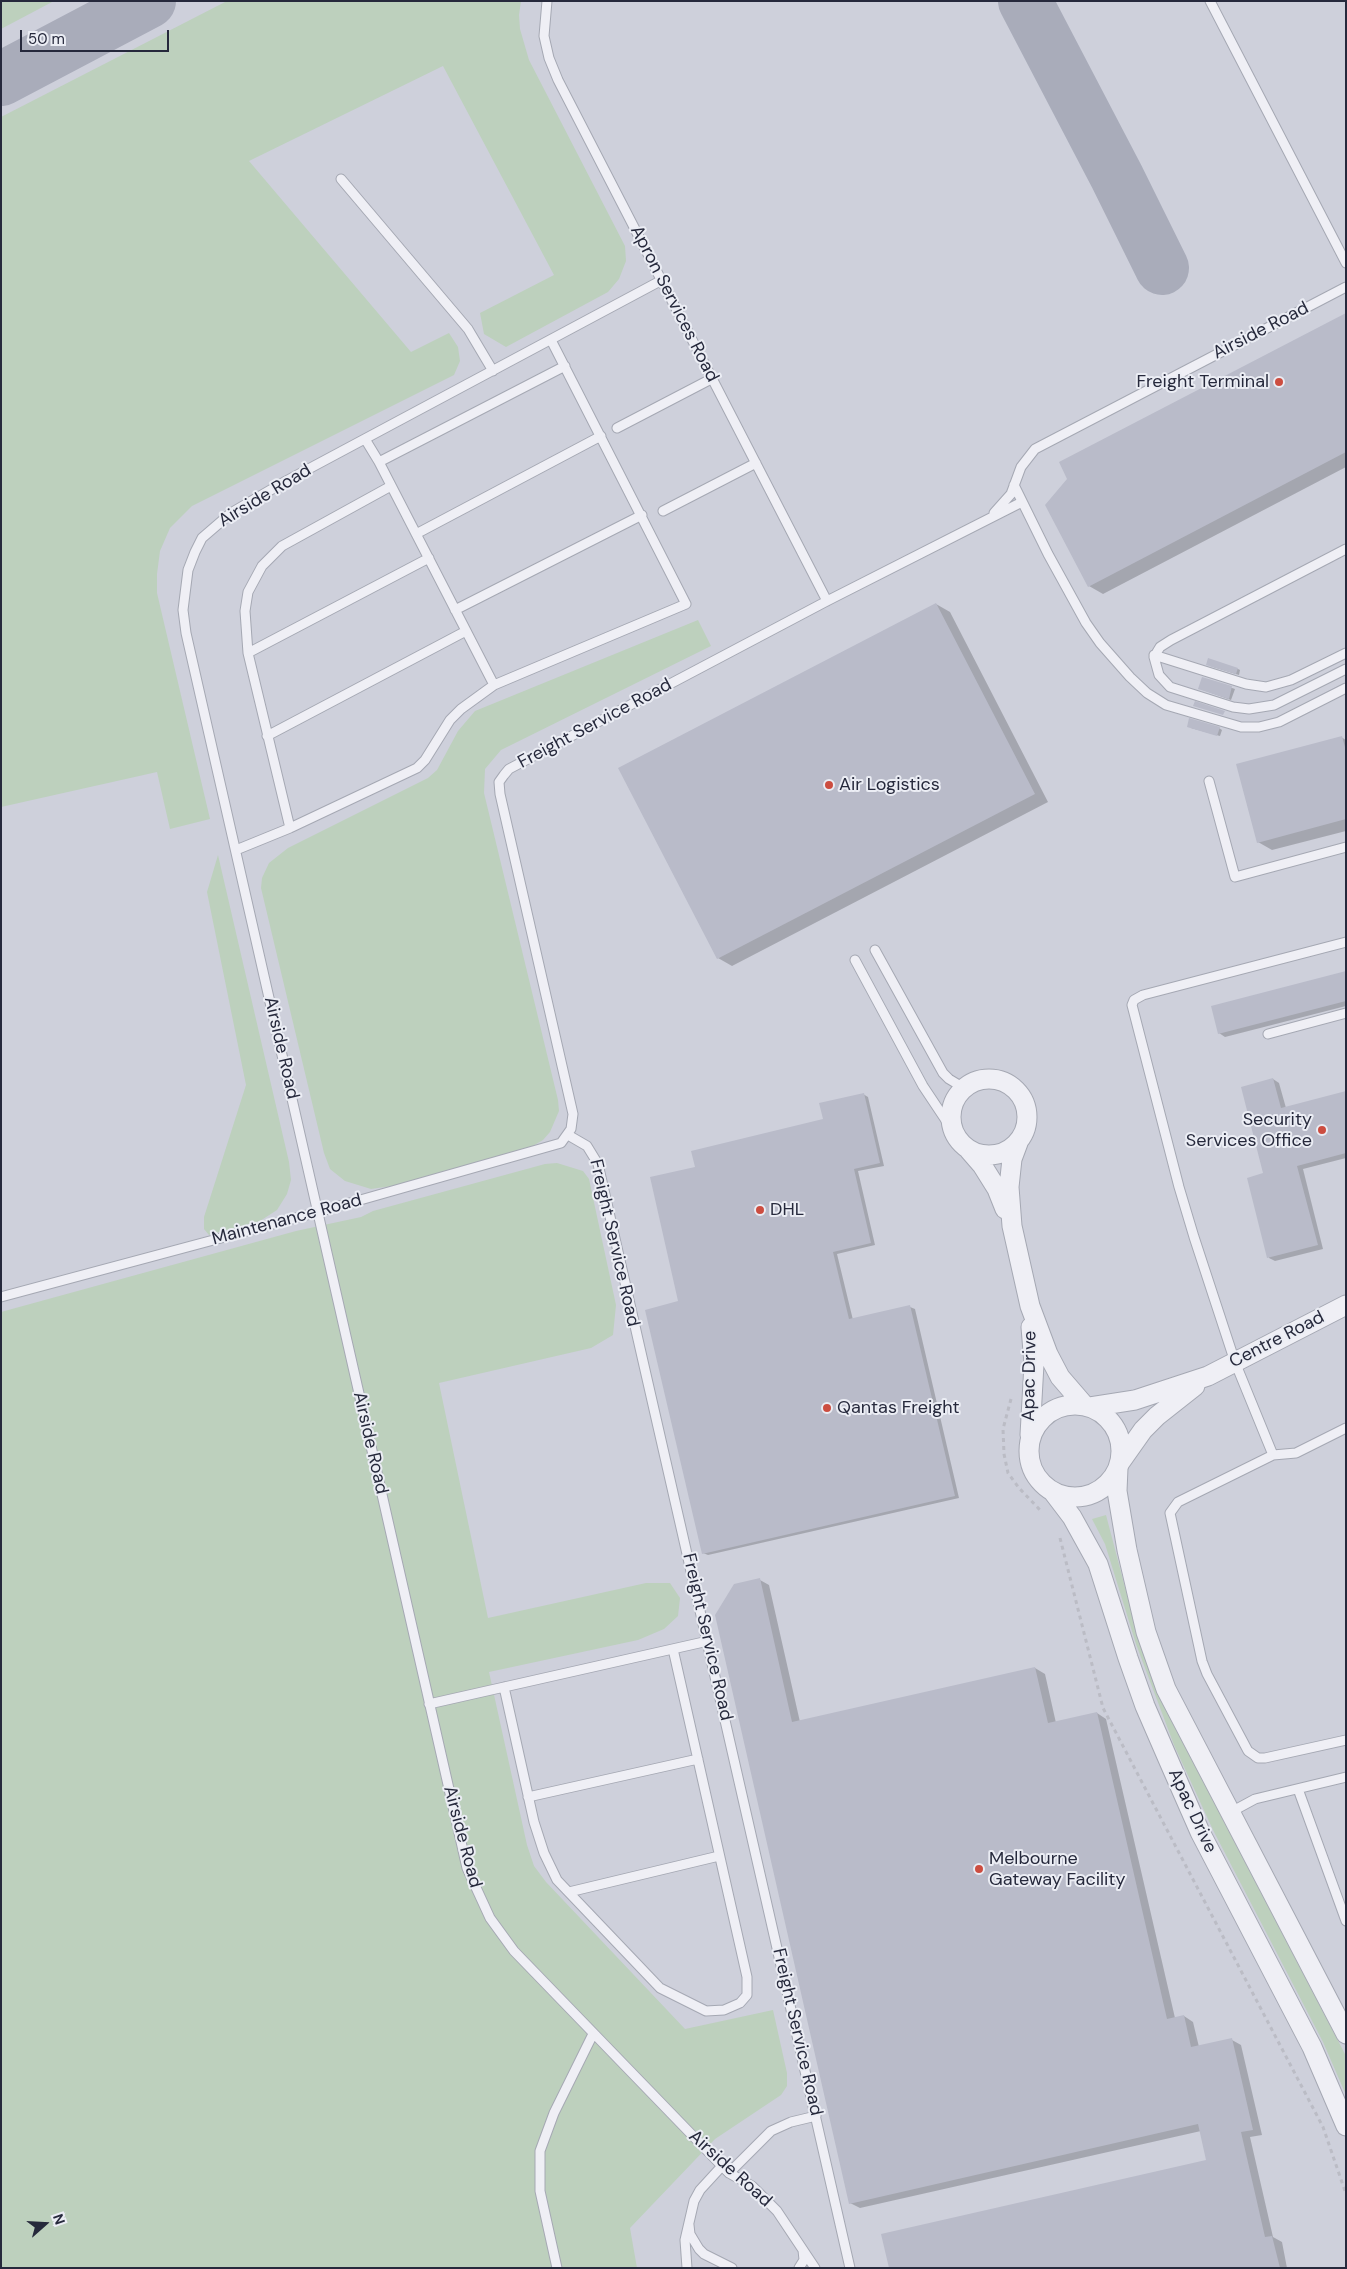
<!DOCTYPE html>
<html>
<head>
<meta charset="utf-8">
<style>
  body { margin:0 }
  #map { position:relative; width:1347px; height:2269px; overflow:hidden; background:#dcdee6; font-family:"DM Sans",sans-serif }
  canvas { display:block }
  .frame { position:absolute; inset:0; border:2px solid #26293c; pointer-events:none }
  .north { position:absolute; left:20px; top:2199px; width:50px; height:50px; -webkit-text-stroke:4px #ebedf4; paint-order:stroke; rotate:71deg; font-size:14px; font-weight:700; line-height:20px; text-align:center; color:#26293c }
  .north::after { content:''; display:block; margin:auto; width:18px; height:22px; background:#26293c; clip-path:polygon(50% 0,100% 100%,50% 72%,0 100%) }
  .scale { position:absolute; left:20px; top:30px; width:149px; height:22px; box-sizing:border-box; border:2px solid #26293c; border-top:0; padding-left:6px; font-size:15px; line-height:18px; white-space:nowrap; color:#26293c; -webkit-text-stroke:4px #ebedf4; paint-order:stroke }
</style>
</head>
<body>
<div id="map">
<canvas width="1347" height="2269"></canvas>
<div class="frame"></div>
<div class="north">N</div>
<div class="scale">50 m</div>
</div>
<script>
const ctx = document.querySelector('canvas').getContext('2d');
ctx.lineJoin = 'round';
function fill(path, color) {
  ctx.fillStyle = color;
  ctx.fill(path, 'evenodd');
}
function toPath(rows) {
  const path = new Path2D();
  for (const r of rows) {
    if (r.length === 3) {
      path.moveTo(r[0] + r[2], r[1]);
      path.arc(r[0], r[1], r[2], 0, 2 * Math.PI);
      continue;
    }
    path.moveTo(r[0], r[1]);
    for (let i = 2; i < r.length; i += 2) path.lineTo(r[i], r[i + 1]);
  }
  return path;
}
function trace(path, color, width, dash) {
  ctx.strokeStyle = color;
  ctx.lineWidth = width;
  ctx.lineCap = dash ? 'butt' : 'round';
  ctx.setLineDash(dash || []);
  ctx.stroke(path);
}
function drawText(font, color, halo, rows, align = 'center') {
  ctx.font = font + ' "DM Sans",sans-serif';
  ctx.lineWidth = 4;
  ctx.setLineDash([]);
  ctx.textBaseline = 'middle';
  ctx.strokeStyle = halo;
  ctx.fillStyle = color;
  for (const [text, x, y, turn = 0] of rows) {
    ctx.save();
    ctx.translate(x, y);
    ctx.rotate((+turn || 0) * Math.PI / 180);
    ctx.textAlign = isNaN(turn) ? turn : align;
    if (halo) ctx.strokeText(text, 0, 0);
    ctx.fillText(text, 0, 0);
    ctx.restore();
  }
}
fill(toPath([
  [1,1,1346,1,1346,2268,1,2268]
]), '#ced0db');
fill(toPath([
  [1,1,54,1,1,29],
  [227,1,521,1,519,15,520,29,529,60,625,246,626,261,619,279,608,292,506,347,484,334,480,313,554,275,443,66,249,161,411,352,449,333,458,347,460,361,454,375,192,506,170,528,160,551,157,574,157,593,210,819,170,829,157,772,1,807,1,117],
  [698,620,711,646,501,750,485,769,484,793,558,1100,559,1111,550,1132,543,1140,531,1147,406,1184,371,1189,345,1181,330,1169,324,1153,261,888,262,878,269,863,288,848,428,778,437,770,458,731,475,711],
  [218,855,289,1162,291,1180,287,1194,277,1210,260,1221,209,1235,204,1229,204,1217,246,1085,207,892],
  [557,1163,583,1171,589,1179,616,1305,613,1335,591,1348,439,1383,488,1618,646,1583,670,1583,680,1598,678,1616,664,1629,638,1640,489,1672,527,1845,534,1866,546,1882,685,2029,773,2010,787,2073,787,2086,781,2095,715,2139,630,2228,637,2268,1,2268,1,1312,296,1231,361,1217,373,1211,545,1164],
  [1106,1515,1141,1648,1155,1686,1169,1716,1346,2056,1346,2095,1323,2042,1213,1830,1174,1745,1136,1644,1105,1544,1092,1519]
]), '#bdd0bd');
fill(toPath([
  [1346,314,1346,467,1103,594,1089,586],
  [936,604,950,612,1048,802,732,966,718,958],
  [1210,666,1238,669,1240,670,1239,675],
  [1203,678,1235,689,1231,700,1203,690],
  [1191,728,1219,728,1222,730,1220,736],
  [1341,737,1346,740,1346,831,1272,850,1258,842],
  [1346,972,1346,1006,1225,1037,1219,1033],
  [1273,1079,1279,1083,1286,1108,1346,1092,1346,1158,1303,1169,1323,1249,1275,1261,1269,1258,1249,1179,1265,1174],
  [863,1094,868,1097,884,1166,858,1171,875,1245,837,1254,853,1320,910,1307,915,1309,959,1498,708,1555,703,1553,680,1302,696,1168,824,1120],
  [760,1580,769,1585,800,1722,1035,1668,1045,1674,1056,1723,1097,1713,1106,1719,1175,2018,1184,2016,1193,2022,1199,2047,1232,2040,1241,2045,1262,2135,1250,2137,1273,2237,1282,2242,1287,2268,890,2268,1207,2161,1201,2131,860,2208,850,2203]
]), '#0003');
trace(toPath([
  [1025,1,1117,177,1162,268],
  [1,79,149,1]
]), '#a9acba', 54);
fill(toPath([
  [1346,313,1346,452,1088,587,1045,505,1067,479,1059,462],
  [936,603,1035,794,717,959,618,768],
  [1208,658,1238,668,1236,674,1206,665],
  [1202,677,1232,686,1229,699,1198,689],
  [1195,701,1225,711,1223,715,1193,706],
  [1189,718,1220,727,1217,736,1187,727],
  [1342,736,1346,751,1346,819,1257,843,1236,764],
  [1346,971,1346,1001,1218,1034,1211,1006],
  [1273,1078,1281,1108,1346,1091,1346,1153,1297,1166,1318,1245,1267,1258,1247,1178,1263,1173,1241,1087],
  [864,1093,880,1163,854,1169,871,1243,833,1252,849,1319,910,1305,955,1496,702,1554,645,1310,678,1301,650,1177,695,1167,691,1151,823,1119,819,1103],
  [760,1578,792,1722,1035,1667,1048,1723,1097,1712,1167,2019,1184,2015,1191,2047,1232,2038,1253,2130,1241,2132,1265,2237,1272,2236,1280,2268,889,2268,881,2234,1206,2160,1198,2124,849,2204,715,1615,734,1584]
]), '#b9bbc9');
const lane = toPath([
  [547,1,544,36,549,58,558,80,827,601],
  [1210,1,1346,263],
  [341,179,468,329,493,371],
  [662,280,286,481,231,513,202,538,195,552,188,570,183,610,186,633,467,1868,490,1918,514,1951,722,2166,729,2173,752,2186,777,2211,815,2268],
  [617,428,713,378],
  [365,439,379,462,494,685,686,604,551,340],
  [379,462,565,366],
  [1014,485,1048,554,1086,623,1100,643,1130,677,1147,693,1166,705,1241,727,1259,727,1279,722,1346,688],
  [663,511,756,463],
  [994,513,1011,494,1021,467,1035,449,1346,287],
  [416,534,601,436],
  [1346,549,1171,640,1160,647,1154,657,1159,675,1170,687,1233,707,1249,709,1274,705,1346,669],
  [455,610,642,515],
  [248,653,429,558],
  [1154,655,1246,684,1266,687,1291,680,1346,653],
  [267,736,466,631],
  [1209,781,1235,877,1346,847],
  [290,828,248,653,245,611,248,592,262,566,282,546,391,486],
  [236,850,290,828,417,768,425,760,450,720,461,709,494,685],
  [875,950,943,1073,949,1079,959,1085,973,1083],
  [855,960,923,1086,953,1131],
  [1268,1034,1346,1013],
  [568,1135,587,1146,598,1164,850,2268],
  [1,1297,318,1212,561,1143,571,1129,573,1114,500,794,499,782,504,775,509,769,827,601,1022,502],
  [1346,1428,1296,1453,1273,1455,1178,1502,1170,1513,1202,1661,1207,1674,1248,1751,1258,1758,1265,1758,1346,1740],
  [1273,1455,1235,1362,1194,1237,1179,1187,1132,1005,1134,1000,1143,995,1346,942],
  [504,1687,534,1822,544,1853,557,1880,660,1988,706,2011,724,2010,740,2003,747,1995,747,1977,673,1649],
  [429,1704,708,1641],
  [1298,1789,1346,1921],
  [528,1797,698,1759],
  [1231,1812,1255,1799,1346,1777],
  [569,1892,719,1856],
  [729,2173,771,2131,791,2122,816,2116],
  [689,2225,690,2234,699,2249,704,2254,732,2268],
  [557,2268,540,2191,540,2151,554,2113,593,2034],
  [687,2268,685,2240,694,2201,700,2190,722,2166],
  [799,2268,804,2260,803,2250]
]);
const street = toPath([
  [989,1117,38],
  [1018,1143,1012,1159,1009,1187,1012,1226,1030,1306,1048,1354,1060,1377,1085,1406],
  [969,1150,982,1165,997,1189,1005,1209],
  [1075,1451,46],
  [1090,1407,1135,1400,1208,1376,1346,1305],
  [1030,1435,1034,1364,1031,1327],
  [1119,1464,1143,1430,1157,1416,1195,1386],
  [1118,1468,1117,1491,1127,1550,1146,1632,1166,1689,1346,2034],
  [1053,1492,1072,1517,1098,1564,1128,1658,1145,1706,1168,1759,1200,1832,1312,2047,1346,2126]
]);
trace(lane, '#a5a8b3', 11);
trace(street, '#a5a8b3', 21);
trace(toPath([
  [1011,1399,1003,1429,1004,1454,1008,1473,1019,1488,1041,1511],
  [1060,1538,1103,1708,1323,2127,1346,2194]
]), '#bbbcc5', 3, [4, 4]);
trace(lane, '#efeff5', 9);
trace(street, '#efeff5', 19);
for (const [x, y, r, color] of [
  [1279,382,5,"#cc4d40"],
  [829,785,5,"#cc4d40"],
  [1322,1130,5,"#cc4d40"],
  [760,1210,5,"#cc4d40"],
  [827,1408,5,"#cc4d40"],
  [979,1869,5,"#cc4d40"]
]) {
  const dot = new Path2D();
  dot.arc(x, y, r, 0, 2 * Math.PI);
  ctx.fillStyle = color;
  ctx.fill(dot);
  trace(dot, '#ebedf4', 2);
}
drawText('18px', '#26293c', '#ebedf4', [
  ["Apron Services Road",674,304,63],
  ["Airside Road",1261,331,-27],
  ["Airside Road",265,496,-31],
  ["Freight Service Road",595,724,-28],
  ["Airside Road",281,1048,77],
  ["Maintenance Road",287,1220,-15],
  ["Freight Service Road",614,1243,77],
  ["Centre Road",1277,1340,-27],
  ["Apac Drive",1030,1376,-89],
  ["Airside Road",370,1443,77],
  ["Freight Service Road",707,1637,77],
  ["Apac Drive",1192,1811,65],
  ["Airside Road",462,1837,75],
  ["Freight Service Road",797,2032,77],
  ["Airside Road",730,2169,42]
]);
drawText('18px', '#26293c', '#ebedf4', [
  ["Freight Terminal",1269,382,"right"],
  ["Air Logistics",839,785],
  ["Security",1312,1120,"right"],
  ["Services Office",1312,1141,"right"],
  ["DHL",770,1210],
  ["Qantas Freight",837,1408],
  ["Melbourne",989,1859],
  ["Gateway Facility",989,1880]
], 'left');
</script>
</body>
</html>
